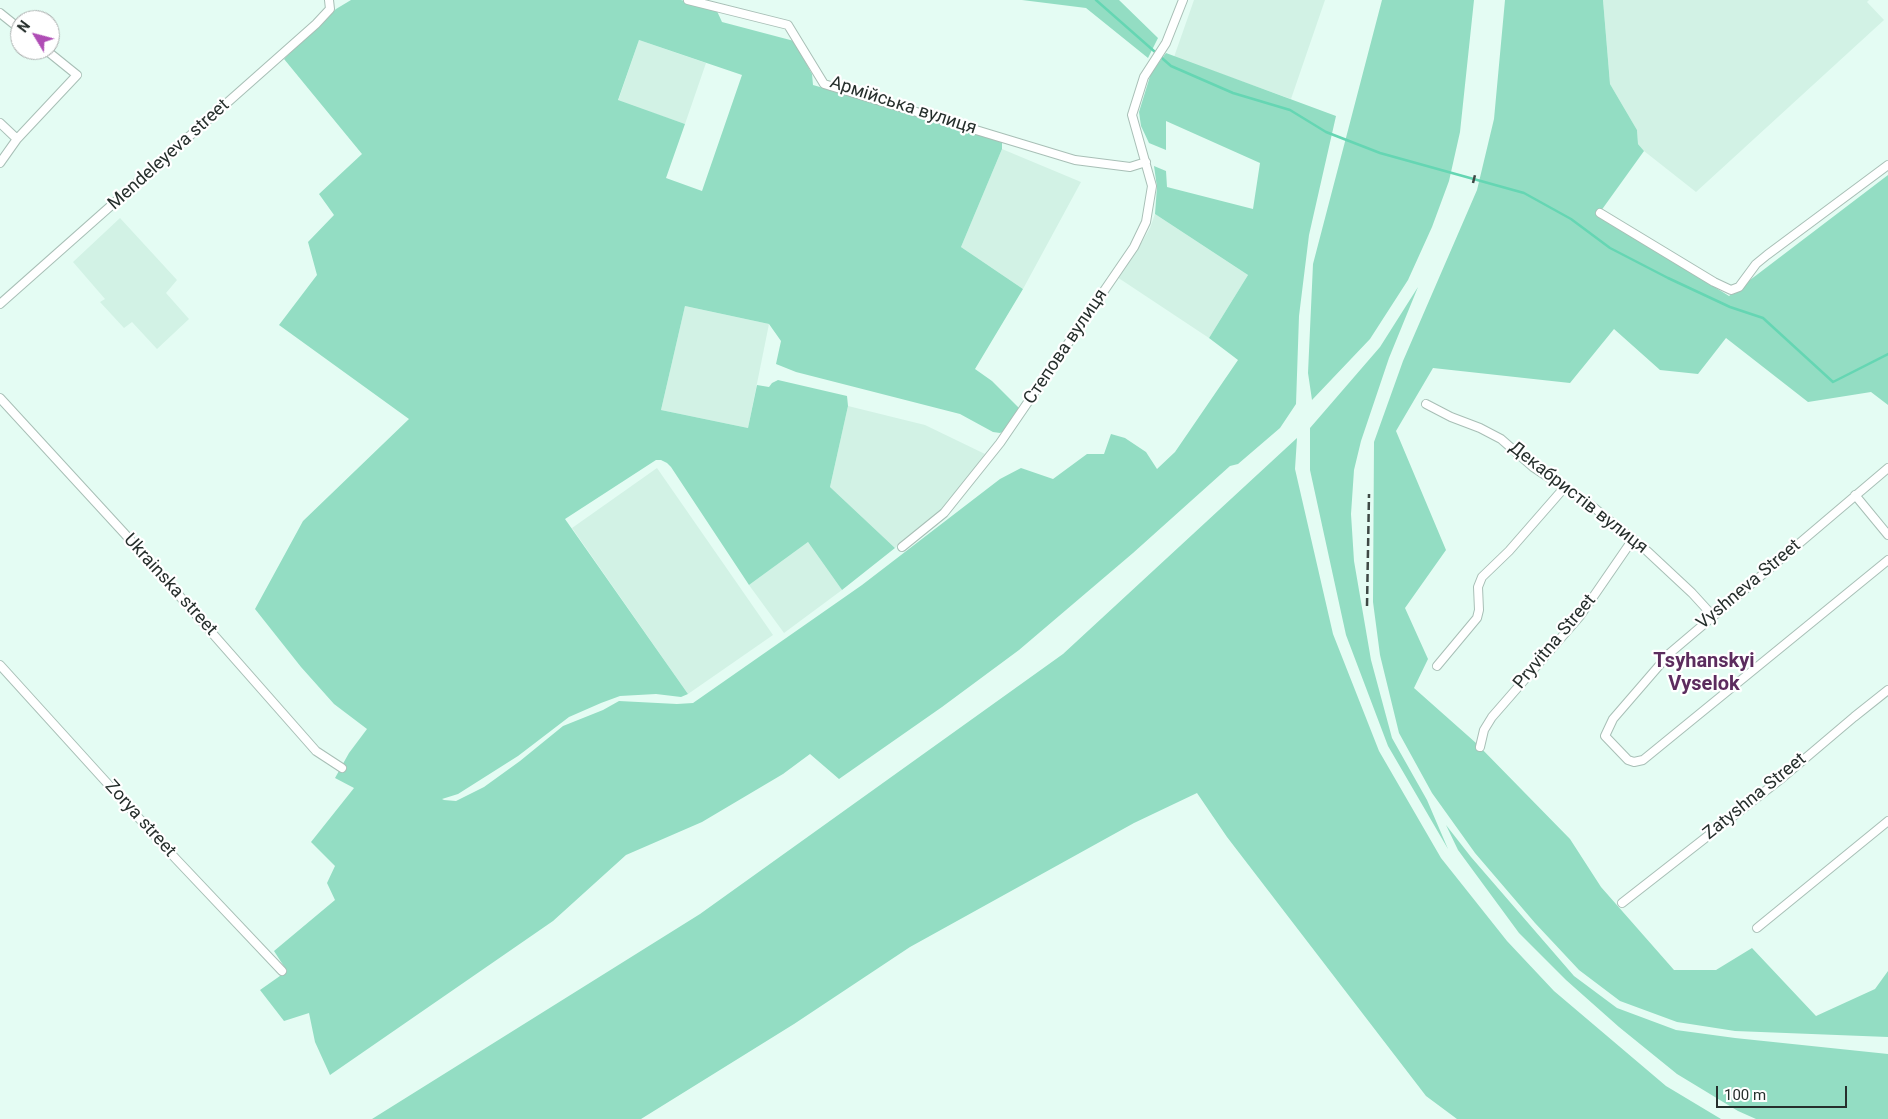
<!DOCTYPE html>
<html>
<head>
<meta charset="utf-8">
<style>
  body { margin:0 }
  #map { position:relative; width:1888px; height:1119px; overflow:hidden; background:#e4fcf3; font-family:Roboto,sans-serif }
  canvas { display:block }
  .north { position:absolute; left:10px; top:10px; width:50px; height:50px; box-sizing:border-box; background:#fff; border:1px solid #a8acab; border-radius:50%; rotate:307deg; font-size:14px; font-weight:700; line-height:20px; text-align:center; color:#262f2c }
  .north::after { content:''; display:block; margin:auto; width:18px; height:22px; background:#af4db5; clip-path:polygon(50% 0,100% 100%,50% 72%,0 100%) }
  .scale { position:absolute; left:1716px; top:1086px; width:131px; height:22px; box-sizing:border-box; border:2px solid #262f2c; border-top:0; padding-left:6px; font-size:15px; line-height:18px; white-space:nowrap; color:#262f2c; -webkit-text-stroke:4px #fff; paint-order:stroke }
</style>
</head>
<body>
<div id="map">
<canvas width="1888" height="1119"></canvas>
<div class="north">N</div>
<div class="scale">100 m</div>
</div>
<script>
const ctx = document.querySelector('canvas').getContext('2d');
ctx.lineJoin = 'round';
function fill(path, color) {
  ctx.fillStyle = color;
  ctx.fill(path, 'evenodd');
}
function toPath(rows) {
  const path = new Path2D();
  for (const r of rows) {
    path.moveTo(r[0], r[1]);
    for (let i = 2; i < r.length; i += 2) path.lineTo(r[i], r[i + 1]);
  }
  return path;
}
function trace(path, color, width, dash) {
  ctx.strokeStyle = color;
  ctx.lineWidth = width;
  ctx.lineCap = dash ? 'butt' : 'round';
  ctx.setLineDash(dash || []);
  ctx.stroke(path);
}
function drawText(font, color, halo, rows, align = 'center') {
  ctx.font = font + ' Roboto,sans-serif';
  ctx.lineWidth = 4.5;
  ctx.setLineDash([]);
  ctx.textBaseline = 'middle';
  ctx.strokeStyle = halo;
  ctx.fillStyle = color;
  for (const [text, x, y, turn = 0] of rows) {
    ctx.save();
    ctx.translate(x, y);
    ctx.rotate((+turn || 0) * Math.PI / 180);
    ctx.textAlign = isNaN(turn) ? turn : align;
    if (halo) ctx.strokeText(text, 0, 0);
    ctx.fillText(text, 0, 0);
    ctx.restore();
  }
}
fill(toPath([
  [1194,0,1325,0,1291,99,1174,57],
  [1603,0,1869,0,1867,2,1884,20,1696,192,1644,151,1638,144,1637,130,1610,84],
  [639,40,706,63,685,124,618,101],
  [1002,149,1081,182,1023,289,961,247],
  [1155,214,1248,275,1209,338,1117,277,1138,249,1150,228],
  [120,218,177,280,166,293,189,319,157,349,132,322,124,328,100,302,105,299,73,262],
  [685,306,769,324,748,428,661,410],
  [848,406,925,425,985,454,943,512,895,548,830,487],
  [657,468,773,635,688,694,572,528],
  [808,542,842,590,784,633,749,585]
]), '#d2f2e5');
fill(toPath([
  [351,0,681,0,716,9,722,22,794,41,812,74,813,85,1002,140,1002,149,961,247,1023,289,975,369,992,381,1019,408,1006,430,1000,433,993,432,960,414,796,372,776,364,781,341,769,324,685,306,661,410,748,428,757,385,769,387,772,383,778,380,847,396,848,406,830,487,895,548,842,590,808,542,749,585,671,467,667,463,661,460,656,460,565,519,688,694,681,697,656,694,620,696,601,703,569,717,518,756,458,794,442,799,444,800,456,801,484,787,520,761,563,726,603,710,619,701,677,704,693,703,862,585,1000,479,1021,468,1053,479,1087,454,1104,454,1111,434,1125,438,1146,452,1157,469,1175,452,1238,360,1209,338,1248,275,1155,214,1157,187,1154,166,1166,171,1167,187,1253,209,1260,163,1166,121,1166,150,1149,143,1141,126,1139,112,1151,73,1166,53,1336,116,1309,235,1299,316,1296,404,1280,428,1238,464,1230,466,1133,553,1019,650,942,707,839,779,810,754,783,774,702,822,626,855,553,921,330,1075,315,1042,309,1013,284,1021,260,990,287,971,274,951,335,900,327,883,335,866,311,842,354,788,335,778,349,753,367,729,334,704,301,667,255,609,303,521,409,419,279,325,317,275,308,242,334,215,319,194,362,154,284,59,336,9],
  [639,40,742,75,702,191,666,178,685,124,618,100],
  [1022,0,1119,0,1158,38,1148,58,1086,8],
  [1382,0,1474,0,1460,132,1449,181,1432,227,1408,280,1370,339,1312,400,1308,373,1313,264],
  [1505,0,1603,0,1610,84,1637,130,1638,144,1644,151,1598,215,1729,296,1888,175,1888,405,1871,392,1808,402,1726,338,1698,374,1660,370,1614,329,1570,383,1433,368,1396,431,1446,550,1405,608,1428,659,1414,688,1476,743,1570,839,1601,887,1674,970,1716,970,1752,948,1816,1016,1875,989,1888,971,1888,1037,1735,1031,1677,1022,1620,1001,1579,970,1535,923,1475,853,1432,793,1399,733,1380,655,1373,602,1374,442,1403,361,1477,190,1494,119],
  [1418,287,1389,358,1361,441,1354,470,1351,514,1354,561,1371,660,1392,738,1427,800,1448,849,1388,746,1346,635,1310,470,1310,428,1380,347],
  [1297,438,1295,469,1333,634,1379,751,1441,858,1507,941,1554,991,1666,1086,1721,1119,1457,1119,1426,1096,1227,837,1197,793,1134,823,910,947,794,1024,641,1119,372,1119,700,914,1063,654],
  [1446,825,1471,857,1574,976,1617,1008,1676,1030,1735,1038,1888,1054,1888,1119,1756,1119,1738,1111,1677,1074,1619,1027,1566,980,1519,933,1458,850]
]), '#93ddc3');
trace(toPath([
  [1096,0,1171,66,1233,93,1290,110,1326,132,1380,153,1524,193,1571,219,1610,248,1668,278,1730,307,1763,318,1833,382,1888,354]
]), '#65d6b3', 2.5);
const minor = toPath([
  [688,0,788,25,824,84,1075,160,1130,167,1146,162],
  [0,13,20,29],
  [0,123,17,139],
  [0,163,17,139,77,75,46,50],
  [1600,213,1714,282,1731,290,1739,287,1756,264,1767,255,1888,165],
  [0,304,316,24,330,9,329,0],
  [0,398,124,533,316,751,342,768],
  [1426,404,1451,417,1480,428,1501,439,1533,467,1592,506,1647,551,1692,593,1713,616],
  [1888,468,1670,653,1613,719,1605,736,1628,760,1634,762,1643,760,1888,560],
  [1855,495,1888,535],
  [902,547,944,513,1000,443,1134,247,1146,222,1152,186,1132,115,1144,77,1166,43,1183,0],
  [0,665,176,859,282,971],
  [1437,666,1477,618,1479,610,1478,587,1482,577,1509,551,1564,488],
  [1480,747,1484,730,1492,717,1580,616,1633,539],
  [1622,903,1782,778,1854,717,1888,690],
  [1757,928,1888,821]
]);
trace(minor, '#a8bfb6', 10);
trace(minor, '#fff', 8);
trace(toPath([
  [1473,183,1475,175],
  [1367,606,1369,494]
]), '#3e4945', 2.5, [8, 4]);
drawText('18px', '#262f2c', '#fff', [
  ["Армійська вулиця",903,106,18],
  ["Mendeleyeva street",169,155,-42],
  ["Степова вулиця",1066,347,-56],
  ["Декабристів вулиця",1578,498,38],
  ["Ukrainska street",170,585,48],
  ["Vyshneva Street",1749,585,-40],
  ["Pryvitna Street",1555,642,-50],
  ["Zatyshna Street",1755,797,-39],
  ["Zorya street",140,819,48]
]);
drawText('bold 20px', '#5c2c5e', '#fff', [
  ["Tsyhanskyi",1704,662],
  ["Vyselok",1704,685]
]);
</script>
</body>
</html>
